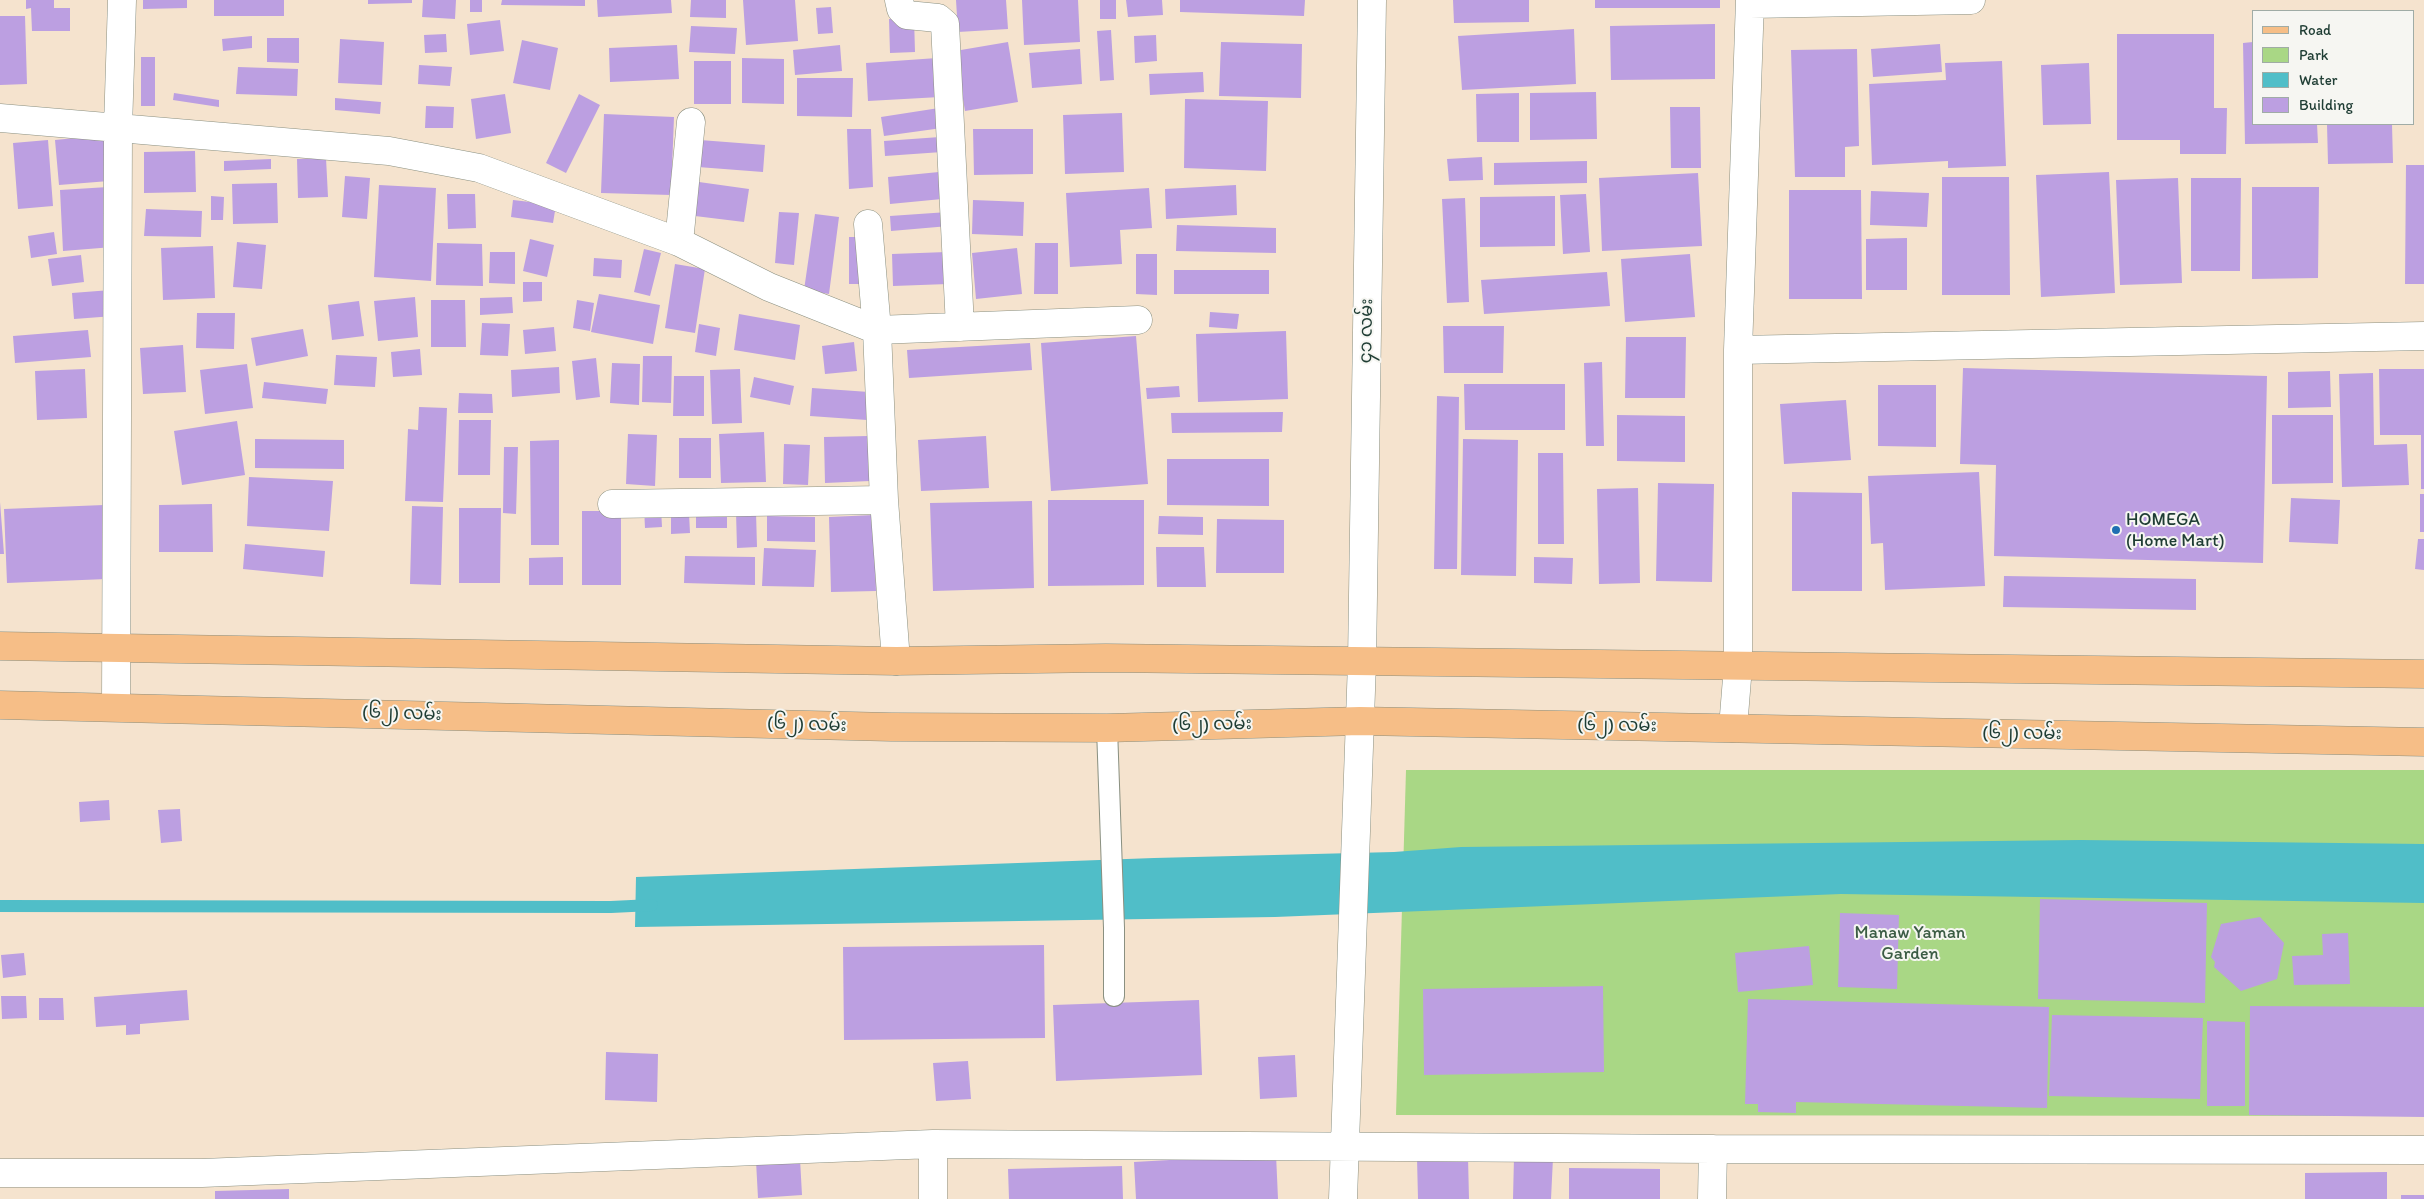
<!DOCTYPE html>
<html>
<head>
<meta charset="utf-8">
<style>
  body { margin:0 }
  #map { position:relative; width:2424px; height:1199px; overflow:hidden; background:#f5e3ce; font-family:Itim,sans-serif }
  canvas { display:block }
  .legend { position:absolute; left:2252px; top:10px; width:162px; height:115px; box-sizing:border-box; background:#f6f6f2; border:1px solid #a0aca6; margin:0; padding:6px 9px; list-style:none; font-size:15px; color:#1f3d34 }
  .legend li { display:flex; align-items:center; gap:10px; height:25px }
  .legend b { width:25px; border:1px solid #a0aca6 }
</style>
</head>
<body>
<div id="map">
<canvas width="2424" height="1199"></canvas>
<ul class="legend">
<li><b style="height:6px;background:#f6be87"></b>Road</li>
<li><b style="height:14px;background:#a9d785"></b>Park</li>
<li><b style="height:14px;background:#50bec8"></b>Water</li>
<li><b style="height:14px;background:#bc9fe1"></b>Building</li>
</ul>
</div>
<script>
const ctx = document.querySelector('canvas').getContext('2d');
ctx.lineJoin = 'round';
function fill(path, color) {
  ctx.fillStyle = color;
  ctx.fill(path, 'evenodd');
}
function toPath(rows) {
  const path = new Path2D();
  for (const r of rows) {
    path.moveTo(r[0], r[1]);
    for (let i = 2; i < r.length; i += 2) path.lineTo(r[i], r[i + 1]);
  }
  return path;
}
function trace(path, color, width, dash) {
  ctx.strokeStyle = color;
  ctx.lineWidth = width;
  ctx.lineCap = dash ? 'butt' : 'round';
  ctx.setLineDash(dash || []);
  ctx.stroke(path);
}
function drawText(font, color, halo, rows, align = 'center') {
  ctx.font = font + ' Itim,"Noto Sans Myanmar",sans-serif';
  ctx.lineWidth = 4;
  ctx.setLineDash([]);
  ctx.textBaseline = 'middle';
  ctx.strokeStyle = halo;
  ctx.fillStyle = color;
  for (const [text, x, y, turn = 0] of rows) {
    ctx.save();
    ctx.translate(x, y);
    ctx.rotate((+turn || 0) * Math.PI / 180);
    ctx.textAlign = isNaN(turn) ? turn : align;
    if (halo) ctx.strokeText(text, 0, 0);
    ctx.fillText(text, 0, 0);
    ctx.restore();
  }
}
fill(toPath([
  [1406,770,2424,770,2424,1116,1396,1115]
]), '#a9d785');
fill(toPath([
  [2081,840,2424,844,2424,903,1841,894,1275,917,635,927,636,877,1154,858,1394,852,1461,847]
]), '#50bec8');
trace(toPath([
  [0,906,611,907,652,905]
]), '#50bec8', 12);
fill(toPath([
  [26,0,54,0,54,8,70,8,70,31,32,31,31,8,26,9],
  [143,0,187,0,187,8,143,9],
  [214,0,284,0,284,16,214,16],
  [368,0,412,0,412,3,368,4],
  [423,0,456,0,455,19,422,17],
  [470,0,482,0,482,12,470,12],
  [502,0,585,0,585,6,501,5],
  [597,0,671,0,672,13,598,17],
  [691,0,726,0,726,18,690,17],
  [743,0,795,0,798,41,746,45],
  [956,0,1006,0,1008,29,958,32],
  [1022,0,1078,0,1080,42,1024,45],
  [1100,0,1116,0,1116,19,1100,19],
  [1126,0,1162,0,1163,15,1128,17],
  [1180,0,1305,0,1304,16,1180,12],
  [1453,0,1529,0,1529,22,1454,23],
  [1595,0,1720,0,1720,8,1595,8],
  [831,7,833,33,818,34,816,8],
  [0,16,25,16,27,84,0,85],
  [914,18,915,52,890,53,889,19],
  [500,20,504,51,470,55,467,24],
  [1715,24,1715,79,1611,80,1610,26],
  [691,26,737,28,735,54,689,52],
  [1574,29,1576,84,1462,90,1458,36],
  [1111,30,1114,80,1100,81,1097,31],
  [446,34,447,52,425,53,424,35],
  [2117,34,2214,34,2214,108,2227,108,2226,154,2180,154,2180,140,2117,140],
  [1156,35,1157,61,1135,63,1134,36],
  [252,36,252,48,223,51,222,39],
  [267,38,299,38,299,63,267,62],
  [340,39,384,42,382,85,338,83],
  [522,40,558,48,550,90,513,83],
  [1008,42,1018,102,965,111,955,51],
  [1221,42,1302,44,1301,98,1219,96],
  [2253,42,2253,124,2317,124,2318,143,2245,144,2243,43],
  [1940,44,1942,72,1873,77,1871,49],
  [677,45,679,79,610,82,609,48],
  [840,45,842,71,795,75,793,50],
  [1080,49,1082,84,1032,88,1029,53],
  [1857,49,1859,146,1845,147,1845,177,1795,177,1791,50],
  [141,57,155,57,155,106,141,106],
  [742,58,784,59,784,104,742,103],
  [937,58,940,97,868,101,866,63],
  [694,61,731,61,731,104,694,104],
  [2002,61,2006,166,1948,168,1948,161,1872,165,1869,84,1946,80,1945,63],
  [2089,63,2091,124,2043,125,2041,65],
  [419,65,452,67,450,86,418,84],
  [238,67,298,69,297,96,236,94],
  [1203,72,1204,92,1150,95,1149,74],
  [797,78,853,78,852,117,797,116],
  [1596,92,1597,139,1530,140,1530,93],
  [174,93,219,100,219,107,173,100],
  [1519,93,1519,142,1477,142,1476,94],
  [505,94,511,133,476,139,471,99],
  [579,94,600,105,566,173,546,163],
  [335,98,381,102,380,114,335,110],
  [1185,99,1268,101,1266,171,1184,168],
  [426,106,454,107,453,128,425,128],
  [1670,107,1700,107,1701,168,1671,168],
  [939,108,942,128,884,136,881,117],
  [1122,113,1124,172,1065,174,1063,115],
  [604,114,674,117,671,195,601,193],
  [2327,124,2392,124,2393,163,2328,164],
  [847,129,871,129,873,187,849,189],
  [973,129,1033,129,1033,174,974,175],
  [105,135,109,181,59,185,55,140],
  [940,137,942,152,885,156,884,141],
  [48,140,53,206,18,209,13,143],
  [700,140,765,145,763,172,698,167],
  [195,151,196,192,144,193,144,152],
  [1482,157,1483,180,1449,181,1447,159],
  [326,158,328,197,298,198,297,159],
  [271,159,271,169,224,171,224,161],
  [1587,161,1587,183,1494,185,1494,163],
  [2406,165,2424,165,2424,284,2405,284],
  [939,172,942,199,890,204,888,177],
  [2109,172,2115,293,2041,297,2036,175],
  [1698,173,1702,246,1602,251,1599,178],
  [345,176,370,178,367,219,342,217],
  [1942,177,2009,177,2010,295,1942,295],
  [2178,178,2182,283,2120,285,2116,180],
  [2191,178,2241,178,2240,271,2191,271],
  [699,182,749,189,744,222,695,216],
  [277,183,278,223,233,224,232,184],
  [379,185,436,188,431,281,374,277],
  [1236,185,1237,215,1166,219,1165,189],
  [108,187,113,247,63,251,60,190],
  [2252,187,2319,187,2318,278,2252,279],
  [1149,188,1152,228,1120,230,1122,264,1070,267,1066,193],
  [1789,190,1861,190,1862,299,1789,299],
  [1871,191,1929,193,1927,227,1870,225],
  [447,194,475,194,476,228,448,229],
  [1586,194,1590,252,1563,254,1560,195],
  [211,196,224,197,223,220,211,220],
  [1555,196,1555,246,1480,247,1480,197],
  [1465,198,1469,302,1447,303,1442,199],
  [513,200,556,205,553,223,511,217],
  [973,200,1024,202,1023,236,972,234],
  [146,209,202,211,201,237,144,236],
  [779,212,799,213,794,265,775,263],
  [948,212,949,226,891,231,890,216],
  [815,214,839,217,829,294,804,290],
  [1177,225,1276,228,1276,253,1176,251],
  [54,232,57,254,31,258,28,236],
  [849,237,862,237,862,284,849,284],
  [1907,238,1907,290,1866,290,1866,239],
  [530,239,554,245,547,277,523,271],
  [237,242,266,245,262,289,233,287],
  [437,243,482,244,483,286,436,285],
  [1035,243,1058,243,1058,294,1034,294],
  [213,246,215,298,163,300,161,248],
  [1017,248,1022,294,976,299,972,253],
  [644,249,661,253,650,296,634,292],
  [490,252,515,252,515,284,489,283],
  [947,252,948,284,893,286,892,254],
  [1136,254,1157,254,1157,295,1136,294],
  [1690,254,1695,317,1625,322,1621,259],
  [81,255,84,282,52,286,48,259],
  [594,258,622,260,621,278,593,276],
  [675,264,705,269,695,333,665,328],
  [1174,270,1269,270,1269,294,1174,294],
  [1607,272,1610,306,1484,314,1481,280],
  [523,282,542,282,542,301,523,302],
  [111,290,114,316,74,319,72,293],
  [599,294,660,305,653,344,591,332],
  [415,297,418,337,378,341,374,301],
  [512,297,513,313,480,315,480,298],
  [431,300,465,300,466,347,431,347],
  [577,300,594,303,590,331,573,328],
  [359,301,364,336,332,340,328,305],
  [1210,312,1239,314,1237,329,1209,327],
  [197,313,235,313,234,349,196,348],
  [739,314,800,325,795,360,734,350],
  [482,323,510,324,508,356,480,355],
  [699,324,720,328,716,356,695,352],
  [1443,326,1504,326,1503,373,1444,373],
  [554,327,556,351,525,354,523,330],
  [303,329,308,356,256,366,251,338],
  [88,330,91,357,15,363,13,336],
  [1286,331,1288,399,1198,402,1196,334],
  [1136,336,1148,484,1051,491,1041,343],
  [1626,337,1686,337,1685,398,1625,398],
  [854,342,857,371,825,374,822,346],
  [1030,343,1032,370,909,378,907,350],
  [183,345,186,392,143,394,140,348],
  [420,349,422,375,393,377,391,352],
  [336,355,377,357,375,387,334,385],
  [643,356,672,356,671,403,642,402],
  [596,358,600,397,576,400,572,361],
  [1602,362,1604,446,1586,446,1584,363],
  [612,363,640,364,639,405,610,403],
  [247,364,253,408,205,414,200,370],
  [559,367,560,393,512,397,511,370],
  [1963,368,2267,376,2263,563,1994,556,1996,465,1960,464],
  [85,369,87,418,37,420,35,371],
  [740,369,742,423,712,424,710,370],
  [2379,369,2424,369,2424,489,2421,489,2421,435,2380,435],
  [2330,371,2331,407,2288,408,2288,372],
  [2373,373,2374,445,2407,444,2409,485,2342,487,2339,374],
  [674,376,704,376,704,416,673,416],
  [754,377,794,386,790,405,750,397],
  [264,382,328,389,326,404,262,398],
  [1464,384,1565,384,1565,430,1465,430],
  [1878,385,1936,385,1936,447,1878,446],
  [1179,386,1180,397,1147,399,1146,388],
  [812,388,869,392,867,420,810,416],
  [459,393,492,394,493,413,458,413],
  [1437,396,1459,397,1457,569,1434,569],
  [1846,400,1851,460,1784,464,1780,404],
  [419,407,447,408,443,502,405,501,408,429,418,430],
  [1283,412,1282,432,1172,433,1171,413],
  [1617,415,1685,416,1685,462,1617,461],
  [2272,415,2333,415,2333,483,2272,484],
  [459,420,491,420,490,475,458,475],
  [237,421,245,475,182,485,174,431],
  [764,432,766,482,721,483,719,434],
  [628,434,657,435,655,486,626,484],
  [868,436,870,481,825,483,824,437],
  [986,436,989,488,921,491,918,440],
  [679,438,711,438,711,478,679,478],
  [255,439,344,440,344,469,255,468],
  [1463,439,1518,440,1516,576,1461,575],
  [559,440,559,545,531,545,530,441],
  [784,444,810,445,808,485,783,484],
  [504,447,518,447,516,514,503,513],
  [1538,453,1563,453,1564,544,1538,544],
  [1167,459,1269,459,1269,506,1167,505],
  [1979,472,1985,586,1885,590,1883,543,1871,544,1868,476],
  [249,477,333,481,329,531,247,526],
  [1658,483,1714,484,1712,582,1656,581],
  [1638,488,1640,583,1599,584,1597,489],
  [1792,492,1862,493,1862,591,1792,591],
  [2420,494,2424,494,2424,532,2420,532],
  [2291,498,2340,500,2338,544,2289,542],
  [1048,500,1144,500,1144,585,1048,586],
  [1032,501,1034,588,933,591,930,503],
  [0,502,4,554,0,554],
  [212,504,213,552,159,552,159,505],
  [104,505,107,579,7,583,4,509],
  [412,506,443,507,441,585,410,584],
  [459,508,501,508,500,583,459,583],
  [644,508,661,508,662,527,645,528],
  [582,511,621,511,621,585,582,585],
  [736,512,756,512,757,547,737,548],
  [689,513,690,533,671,534,671,514],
  [874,515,876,591,831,592,829,517],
  [696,516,727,517,727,528,696,528],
  [767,516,815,517,815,542,767,541],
  [1159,516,1203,517,1203,535,1158,534],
  [1217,519,1284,520,1284,573,1216,573],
  [2418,539,2424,539,2424,570,2415,569],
  [245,544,325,551,323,577,243,569],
  [1156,547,1204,547,1206,587,1157,587],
  [764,548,816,550,814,587,762,586],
  [685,556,755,557,755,585,684,583],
  [563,557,563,585,529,585,529,558],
  [1534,557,1573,558,1572,584,1534,583],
  [2004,576,2196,579,2196,610,2003,607],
  [109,800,110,820,80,822,79,802],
  [180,809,182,841,161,843,158,810],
  [2040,899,2207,903,2205,1003,2038,999],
  [1840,913,1899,915,1897,989,1838,987],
  [2260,917,2284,943,2277,979,2241,991,2214,967,2215,962,2211,957,2221,924],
  [2348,933,2350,984,2294,985,2292,956,2323,955,2322,934],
  [1044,945,1045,1038,844,1040,843,947],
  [1809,946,1813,985,1738,992,1735,953],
  [24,953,26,975,3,978,1,955],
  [1603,986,1604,1072,1424,1075,1423,989],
  [187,990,189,1020,140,1024,140,1034,126,1035,126,1025,96,1027,94,997],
  [1,996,26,996,27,1018,2,1019],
  [39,998,63,998,64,1020,39,1020],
  [1748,999,2049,1007,2047,1108,1796,1102,1796,1113,1758,1112,1758,1104,1745,1104],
  [1199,1000,1202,1075,1056,1081,1053,1005],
  [2250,1006,2424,1007,2424,1117,2249,1115],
  [2052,1015,2203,1018,2200,1099,2049,1096],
  [2207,1021,2245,1022,2245,1106,2207,1106],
  [606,1052,658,1054,657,1102,605,1100],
  [1295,1055,1297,1097,1260,1099,1258,1057],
  [968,1061,971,1099,936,1101,933,1063],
  [1276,1154,1278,1199,1136,1199,1134,1162],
  [1468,1157,1469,1199,1418,1199,1417,1158],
  [1514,1157,1553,1158,1551,1199,1513,1199],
  [800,1159,802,1195,758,1198,756,1161],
  [1122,1166,1123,1199,1009,1199,1008,1169],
  [1569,1168,1660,1169,1660,1199,1569,1199],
  [2387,1172,2387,1199,2305,1199,2305,1173],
  [289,1189,289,1199,215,1199,215,1191],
  [2401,1195,2424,1195,2424,1199,2401,1199]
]), '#bc9fe1');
const lane = toPath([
  [1107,728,1114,928,1114,996]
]);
const street = toPath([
  [899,0,901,9,907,15,938,18,945,24,960,327],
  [1750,4,1971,0],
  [0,118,389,151,479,168,679,242,769,287,877,330,1138,320],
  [868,224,877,330,884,500,896,661],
  [679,242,691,122],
  [1738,350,2424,336],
  [612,504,884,500],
  [116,707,118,128,122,0],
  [1733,728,1738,666,1738,350,1750,0],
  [0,1173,202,1173,933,1144,1713,1149,2424,1150],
  [933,1199,933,1144],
  [1343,1199,1362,662,1372,0],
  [1712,1199,1713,1149]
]);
const primary = toPath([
  [0,646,896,661,1106,658,2424,674],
  [0,705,891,727,1107,728,1360,721,2424,742]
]);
trace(lane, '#8a9081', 22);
trace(street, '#8a9081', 29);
trace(primary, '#8a9081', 29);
trace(lane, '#fff', 20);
trace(street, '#fff', 28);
trace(primary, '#f6be87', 28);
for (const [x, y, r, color] of [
  [2116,530,5,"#1f6fb2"]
]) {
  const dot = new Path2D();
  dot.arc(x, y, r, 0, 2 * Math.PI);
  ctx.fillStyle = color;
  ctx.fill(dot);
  trace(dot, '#f6f6f2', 2);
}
drawText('18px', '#1f3d34', '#f6f6f2', [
  ["၄၁ လမ်း",1367,331,-89],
  ["(၆၂) လမ်း",402,714,2],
  ["(၆၂) လမ်း",807,725,2],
  ["(၆၂) လမ်း",1212,725,-1],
  ["(၆၂) လမ်း",1617,726,1],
  ["(၆၂) လမ်း",2022,734,1]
]);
drawText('18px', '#1f3d34', '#f6f6f2', [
  ["HOMEGA",2126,520],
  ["(Home Mart)",2126,541]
], 'left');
drawText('18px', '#3b5c44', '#f6f6f2', [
  ["Manaw Yaman",1910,933],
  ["Garden",1910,954]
]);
</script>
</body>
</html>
